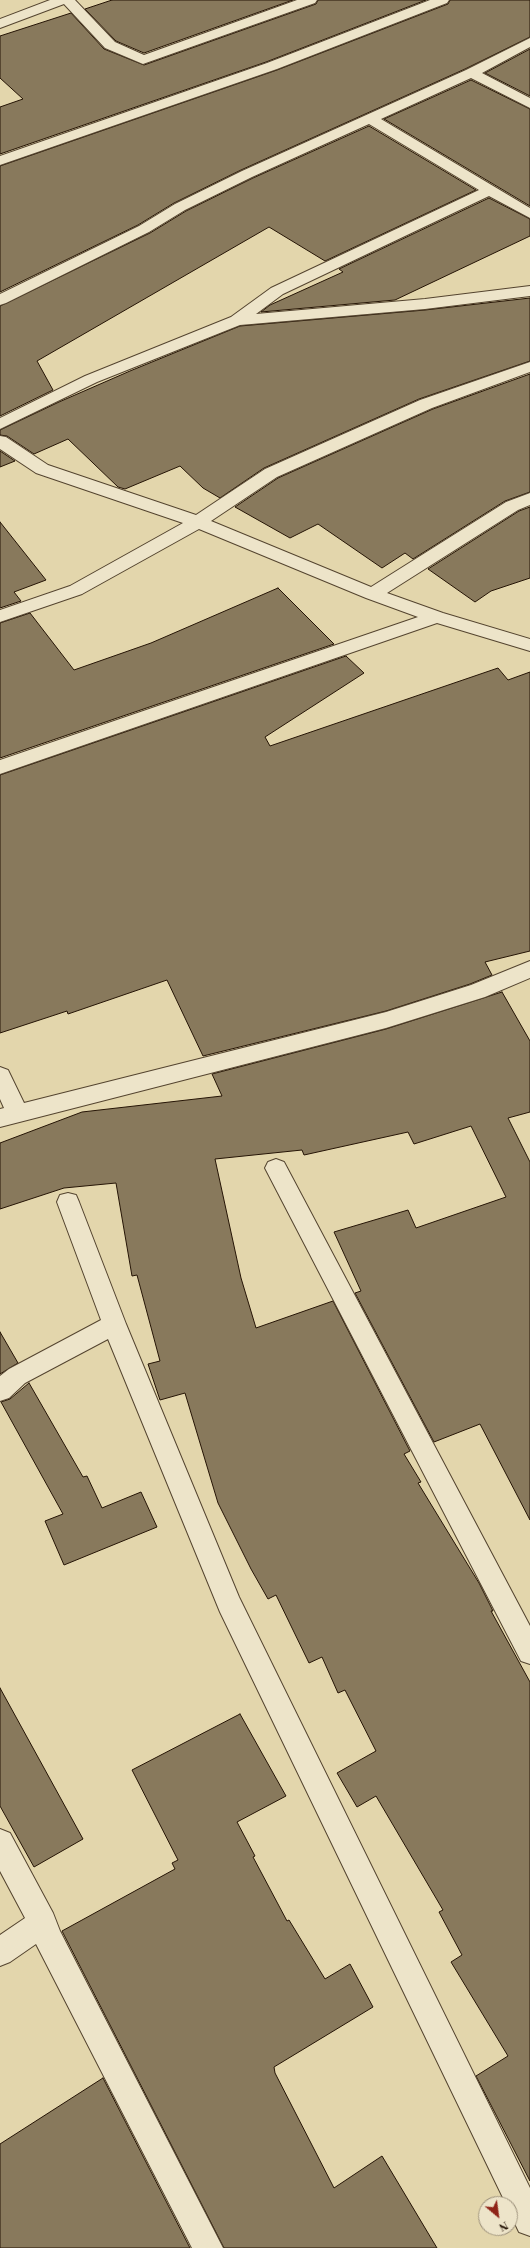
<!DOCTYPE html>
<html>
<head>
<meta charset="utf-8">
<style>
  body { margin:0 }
  #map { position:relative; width:530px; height:2248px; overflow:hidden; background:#e3d6ac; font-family:"Libre Bodoni",serif }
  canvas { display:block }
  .north { position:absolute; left:478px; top:2196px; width:40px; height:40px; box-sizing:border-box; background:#ede4c9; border:1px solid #9d917b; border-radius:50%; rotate:151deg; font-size:11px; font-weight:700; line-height:16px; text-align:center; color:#251405 }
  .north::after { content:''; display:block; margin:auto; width:14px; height:18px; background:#8f2418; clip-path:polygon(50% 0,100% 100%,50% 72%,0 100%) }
</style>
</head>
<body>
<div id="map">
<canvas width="530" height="2248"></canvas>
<div class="north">N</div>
</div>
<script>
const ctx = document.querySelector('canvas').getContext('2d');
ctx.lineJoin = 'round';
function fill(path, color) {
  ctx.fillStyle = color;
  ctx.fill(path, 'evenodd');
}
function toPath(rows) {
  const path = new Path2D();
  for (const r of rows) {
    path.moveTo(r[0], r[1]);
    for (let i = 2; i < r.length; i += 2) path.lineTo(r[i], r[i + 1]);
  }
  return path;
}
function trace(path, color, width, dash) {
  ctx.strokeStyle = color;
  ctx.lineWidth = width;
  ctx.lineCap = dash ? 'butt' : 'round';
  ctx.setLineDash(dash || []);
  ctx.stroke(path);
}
const building = toPath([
  [112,0,293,0,144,53,116,41,85,9,112,0],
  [318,0,426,0,266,62,0,154,0,107,23,99,0,78,0,36,71,13,104,49,144,65,316,4,318,0],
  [450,0,530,0,530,37,465,69,241,170,174,203,138,225,0,292,0,166,277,70,448,4,450,0],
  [530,49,530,96,485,73,530,49],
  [471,80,530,109,530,206,384,119,471,80],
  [369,126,476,190,325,261,269,227,37,361,53,390,0,416,0,306,150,233,186,211,253,178,369,126],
  [489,198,530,219,530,236,395,300,261,312,270,305,343,272,339,269,489,198],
  [530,298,530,361,419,399,264,468,220,498,203,488,180,466,125,489,118,487,68,439,34,454,7,436,0,435,0,430,59,402,130,371,240,326,425,310,530,298],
  [530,374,530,492,505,501,413,559,405,553,382,568,318,524,290,538,235,507,278,478,433,409,530,374],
  [0,451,15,461,0,467,0,451],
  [530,507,530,578,491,591,475,602,428,569,519,511,530,507],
  [0,522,46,580,14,592,21,601,0,608,0,522],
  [278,588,334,644,0,758,0,623,30,613,74,670,151,643,278,588],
  [346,656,364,673,265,737,270,746,498,668,508,680,530,672,530,951,485,962,492,975,470,984,386,1011,203,1056,167,980,68,1014,67,1011,0,1033,0,775,346,656],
  [502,992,530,1041,530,1112,508,1118,530,1162,530,1520,480,1424,434,1442,355,1293,361,1291,334,1232,408,1210,416,1228,506,1197,471,1126,414,1144,408,1132,304,1155,302,1150,215,1159,241,1278,256,1328,333,1301,410,1451,404,1454,421,1482,418,1483,479,1583,493,1611,491,1611,530,1682,530,2181,476,2076,508,2056,451,1962,462,1955,439,1912,443,1910,376,1796,357,1807,337,1773,376,1751,345,1690,338,1693,322,1657,309,1663,276,1595,268,1599,251,1569,218,1503,185,1393,160,1400,148,1364,160,1361,137,1275,132,1276,116,1183,64,1188,0,1209,0,1143,82,1112,222,1096,212,1074,386,1029,502,992],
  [0,1332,18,1363,0,1374,0,1332],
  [29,1383,83,1477,87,1476,102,1508,141,1492,157,1527,64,1565,45,1521,63,1514,1,1402,10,1399,29,1383],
  [0,1688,83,1839,34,1867,0,1806,0,1688],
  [240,1714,286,1796,237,1822,255,1856,253,1857,287,1921,289,1920,325,1979,350,1964,373,2007,274,2067,275,2073,334,2188,382,2156,437,2248,224,2248,62,1931,175,1869,172,1863,178,1860,132,1770,240,1714],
  [103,2078,190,2248,0,2248,0,2144,103,2078]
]);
fill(building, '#88795c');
trace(building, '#251405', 1);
const minor = toPath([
  [50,0,75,0,115,42,144,55,297,0,317,0,315,3,143,64,105,48,64,4,0,28,0,19,50,0],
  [430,0,449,0,447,3,277,69,0,165,0,156,267,63,430,0],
  [530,38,530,47,482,73,530,98,530,108,471,78,381,119,530,208,530,218,489,196,283,294,256,314,425,299,530,286,530,296,425,309,240,325,97,382,0,429,0,418,85,376,231,317,271,288,479,190,369,124,252,177,185,210,149,232,6,303,0,305,0,294,139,226,175,204,242,171,466,70,530,38],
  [530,362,530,372,432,408,277,477,211,521,371,587,506,502,530,493,530,505,518,510,387,593,443,613,530,639,530,651,437,623,0,774,0,760,418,617,366,598,199,529,82,594,0,622,0,610,70,586,183,523,36,473,0,449,0,436,6,437,48,465,196,515,265,469,420,400,530,362],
  [530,961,530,978,485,997,386,1028,0,1127,0,1109,4,1108,0,1099,0,1067,8,1070,24,1103,386,1012,471,985,530,961],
  [276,1159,284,1162,530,1626,530,1664,521,1661,265,1168,268,1162,276,1159],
  [68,1193,76,1195,79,1202,126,1324,239,1597,530,2188,530,2236,519,2232,510,2213,510,2204,506,2204,220,1612,108,1339,25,1383,9,1398,0,1401,0,1376,9,1369,101,1320,57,1202,60,1195,68,1193],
  [0,1829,10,1833,53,1913,60,1931,223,2248,192,2248,36,1944,10,1962,0,1966,0,1935,25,1918,0,1871,0,1829]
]);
trace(minor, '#54442f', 2);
fill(minor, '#ede4c9');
</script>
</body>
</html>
